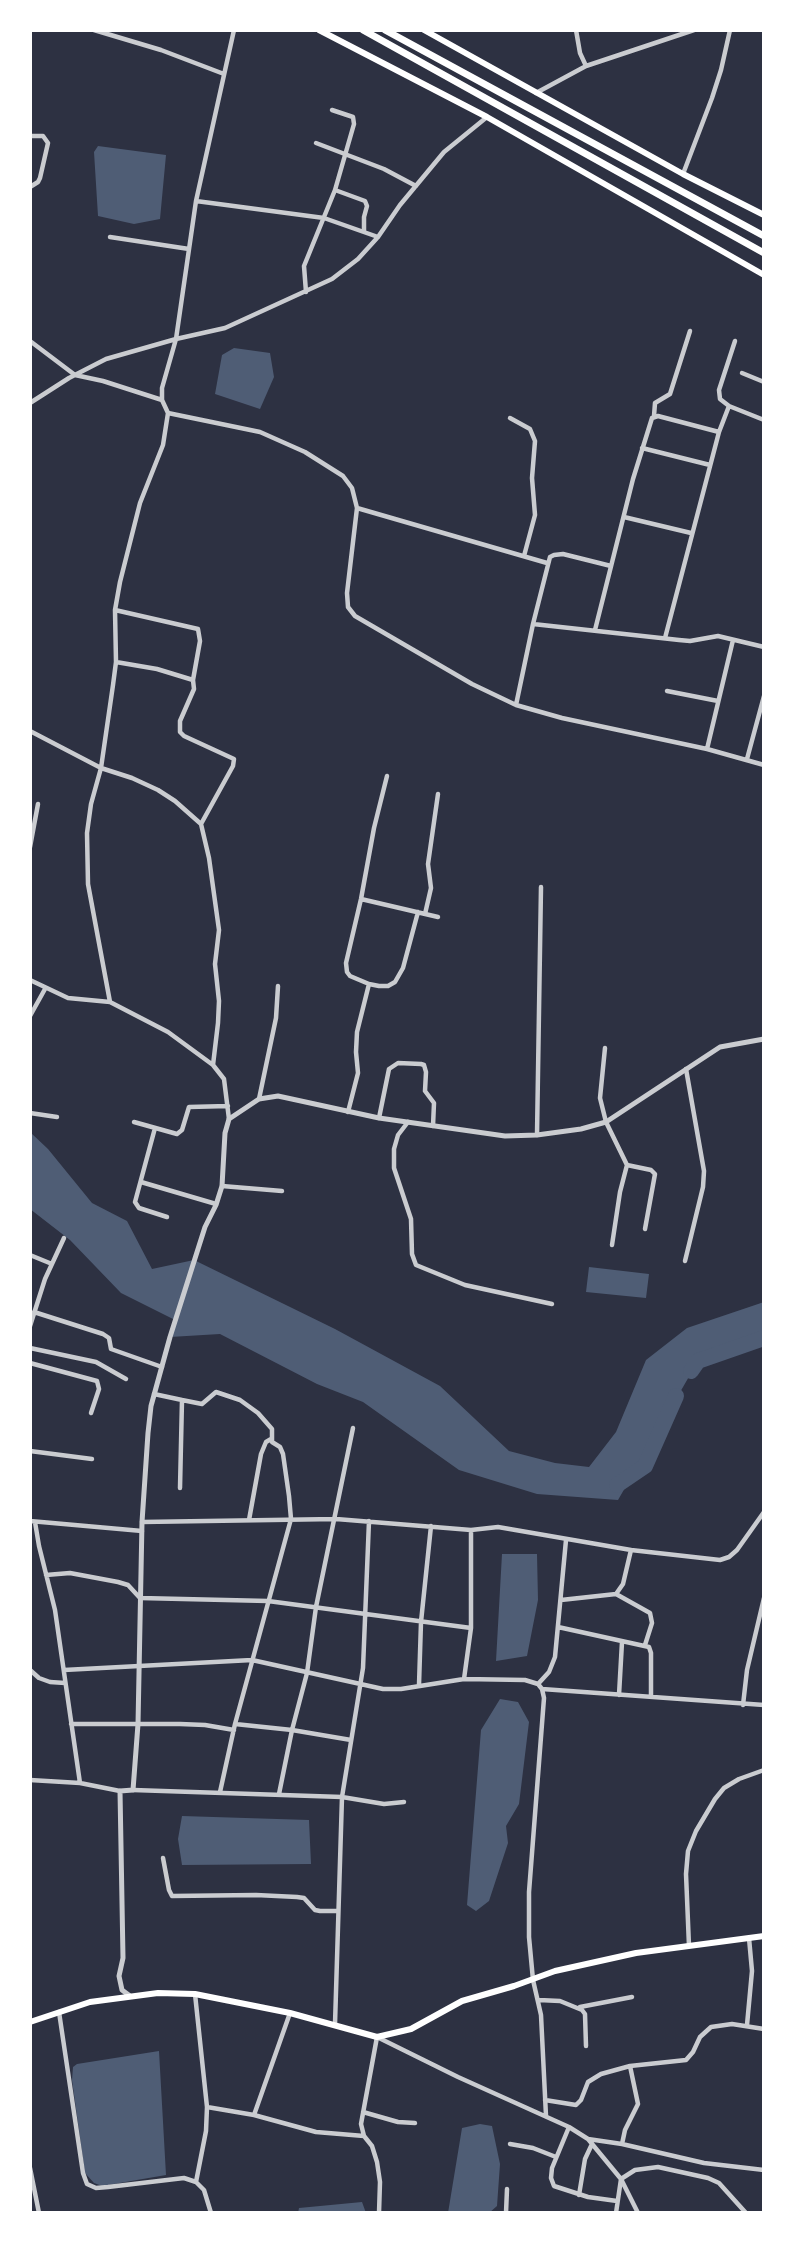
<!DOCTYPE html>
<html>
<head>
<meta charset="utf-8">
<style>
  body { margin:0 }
  #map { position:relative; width:794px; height:2243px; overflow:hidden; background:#2d3142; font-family:"Space Grotesk",sans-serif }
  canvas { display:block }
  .frame { position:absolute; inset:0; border:32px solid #fff; pointer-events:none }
</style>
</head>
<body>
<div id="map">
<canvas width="794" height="2243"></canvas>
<div class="frame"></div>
</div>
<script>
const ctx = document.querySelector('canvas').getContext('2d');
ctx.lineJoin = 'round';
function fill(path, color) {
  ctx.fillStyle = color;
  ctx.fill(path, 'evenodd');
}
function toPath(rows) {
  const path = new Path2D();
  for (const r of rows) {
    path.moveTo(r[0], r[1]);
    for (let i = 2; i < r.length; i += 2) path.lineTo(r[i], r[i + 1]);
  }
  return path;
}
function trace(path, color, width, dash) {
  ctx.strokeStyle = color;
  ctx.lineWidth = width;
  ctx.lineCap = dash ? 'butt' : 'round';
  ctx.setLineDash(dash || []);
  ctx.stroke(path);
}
fill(toPath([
  [98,146,166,155,160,219,134,224,98,216,94,152],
  [234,348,270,353,274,377,260,409,215,394,222,355],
  [30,1132,48,1149,92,1203,127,1221,152,1269,194,1260,335,1329,440,1386,509,1451,555,1463,589,1467,616,1432,646,1360,687,1328,764,1302,764,1338,698,1361,618,1500,537,1494,459,1470,363,1402,317,1384,220,1334,170,1337,175,1320,121,1293,70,1240,30,1209],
  [589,1267,649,1274,646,1298,586,1292],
  [502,1554,537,1554,538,1600,527,1656,496,1661],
  [500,1699,518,1702,529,1722,519,1804,506,1826,508,1843,489,1901,476,1911,467,1905,481,1730],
  [182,1816,309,1820,311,1864,182,1865,178,1839],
  [159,2051,166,2175,102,2186,94,2183,85,2173,72,2080,73,2067,77,2064],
  [480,2124,492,2126,500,2164,497,2206,489,2213,448,2213,462,2128],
  [362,2202,366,2213,298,2213,299,2208]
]), '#4f5d75');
trace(toPath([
  [691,1371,698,1361,764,1338],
  [617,1485,645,1466,676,1396]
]), '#4f5d75', 16);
trace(toPath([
  [94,30,161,50,224,74],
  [576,30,580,53,586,66],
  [536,93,586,66,694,30],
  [30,136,43,136,48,143,40,178,38,182,30,187],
  [316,143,384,169,416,186],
  [683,174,712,98,721,70,730,30],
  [335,190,365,201,367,206,364,217,364,232],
  [196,201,324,218,378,237],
  [110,237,189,249],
  [306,292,304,266,335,190,354,124,353,117,332,110],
  [30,341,75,375,103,381,162,400],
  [735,341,719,390,720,399,729,406,764,420],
  [742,373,764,382],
  [30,403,69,378,106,359,176,339,225,328,332,279,358,259,378,237,400,205,444,152,487,117],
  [168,413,260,432,305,452,343,476,352,488,357,508,347,593,348,607,355,616,472,684,516,705,562,718,707,749,764,765],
  [654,416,655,403,670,394,690,331],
  [510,418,530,429,535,441,532,478,535,515,524,556],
  [642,448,710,465],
  [357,508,547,563],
  [624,517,691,533],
  [115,610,198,629,200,641,193,680],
  [533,624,679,640,690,641,718,636,764,647],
  [595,630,633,479,652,418,658,416,719,432],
  [665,638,719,432,729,406],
  [116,662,157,669,193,680,194,689,180,721,180,732,184,736,234,759,233,766,201,824],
  [667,691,718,701],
  [516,705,533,624,550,557,554,555,563,554,611,566],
  [30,731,101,768,132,778,158,790,175,801,201,824,209,858,219,930,215,964,219,1001,218,1023,213,1065],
  [707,749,733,640],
  [747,759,764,696],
  [387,776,374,828,361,899,346,963,347,972,350,976,369,984,379,986,388,986,395,982,403,968,418,912],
  [30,847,38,804],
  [361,899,438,917],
  [425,914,431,888,428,864,438,794],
  [30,980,68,998,110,1002],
  [30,1016,45,989],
  [605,1048,600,1098,606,1122,627,1165,651,1170,655,1174,645,1229],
  [259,1099,276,1018,278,986],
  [348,1112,358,1073,356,1052,357,1032,369,984],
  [30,1113,57,1117],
  [379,1118,389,1069,398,1063,421,1064,424,1065,426,1072,425,1091,434,1103,433,1126],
  [229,1119,224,1079,213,1065,168,1032,110,1002,88,884,87,833,91,804,101,768,113,685,116,662,115,610,120,582,140,503,163,445,168,413,162,400,162,388,176,339,196,201,234,30],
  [134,1122,177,1134,182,1130,189,1107,228,1106],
  [408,1122,398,1135,394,1149,394,1168,411,1219,412,1254,416,1265,465,1285,552,1304],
  [155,1128,135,1202,139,1208,167,1217],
  [537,1135,541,887],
  [141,1182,216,1204],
  [222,1186,282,1191],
  [612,1245,620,1192,627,1165],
  [30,1255,52,1264],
  [685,1261,703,1187,704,1171,686,1069],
  [34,1312,103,1334,109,1338,111,1349,162,1367],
  [30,1326,45,1279,64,1238],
  [30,1348,96,1362,126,1379],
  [30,1363,97,1381,99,1389,91,1413],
  [154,1394,182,1400,180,1488],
  [182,1400,202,1404,216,1392,240,1400,258,1413,272,1429,272,1442,280,1447,283,1454,289,1496,291,1519,235,1724,220,1792],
  [30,1451,92,1459],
  [249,1520,261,1454,266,1442,271,1439],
  [30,1521,142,1531],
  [35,1522,39,1546,55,1610,80,1783],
  [142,1522,336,1519,471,1530,498,1527,631,1550,720,1560,729,1557,737,1550,764,1512],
  [46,1575,70,1573,118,1582,128,1585,140,1598,268,1601,471,1628],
  [616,1594,650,1613,652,1623,645,1645],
  [561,1600,616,1594,623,1584,631,1550],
  [558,1627,649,1647,651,1653,651,1697],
  [30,1670,39,1678,50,1682,65,1683],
  [64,1670,252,1660,383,1689,401,1689,464,1679,525,1680,538,1684,542,1689,544,1698,529,1892,529,1937,533,1980,541,2015,546,2116],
  [464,1679,471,1628,471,1530],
  [538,1684,549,1672,555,1657,566,1540],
  [419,1685,421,1622,431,1526],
  [542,1689,764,1705],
  [619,1695,622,1642],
  [743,1705,747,1670,764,1598],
  [71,1724,180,1724,205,1725,234,1730],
  [235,1724,292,1730,351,1740],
  [30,1780,80,1783,120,1791],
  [133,1790,342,1797,384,1804,404,1802],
  [279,1794,292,1730,307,1673,316,1607,353,1428],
  [163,1858,169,1890,172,1896,256,1895,297,1897,304,1898,315,1910,320,1911,338,1911],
  [689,1946,686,1874,688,1851,696,1831,715,1799,724,1788,739,1779,764,1770],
  [195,1994,207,2107,206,2131,196,2182],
  [539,2000,560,2001,582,2010,585,2014,586,2046],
  [580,2007,632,1997],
  [59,2012,83,2173,87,2184,96,2188,108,2187,184,2178,196,2182,204,2190,211,2213],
  [335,2024,342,1797,363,1668,369,1521],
  [747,2025,752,1971,749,1938],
  [545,2100,576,2105,581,2100,588,2082,601,2074,630,2066,686,2060,693,2052,700,2037,711,2027,732,2024,764,2029],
  [207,2107,254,2115,316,2132,364,2136],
  [363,2112,398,2122,415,2123],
  [254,2115,290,2013],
  [569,2127,552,2168,551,2178,554,2186,588,2197,617,2201],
  [588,2139,622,2144,704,2163,764,2170],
  [510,2144,533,2148,556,2157],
  [622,2144,625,2130,638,2104,630,2066],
  [30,2168,39,2213],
  [579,2195,585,2159,592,2144],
  [379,2213,380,2182,377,2162,372,2146,364,2136,361,2124,377,2037,458,2077,569,2127,588,2139,621,2179,638,2213],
  [506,2213,507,2189],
  [616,2213,621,2179,635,2170,658,2167,708,2178,719,2183,746,2213]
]), '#caccd0', 4.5);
trace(toPath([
  [130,1996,122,1990,119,1976,123,1958,120,1791,133,1790,138,1724,142,1522,148,1433,151,1406,170,1337,205,1227,216,1205,222,1186,225,1133,229,1119,259,1099,278,1096,379,1118,505,1136,537,1135,581,1129,606,1122,720,1047,764,1039]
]), '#caccd0', 5);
trace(toPath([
  [319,30,487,117,764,275],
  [424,30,683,174,764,215],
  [30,2022,90,2002,158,1993,195,1994,290,2013,377,2037,411,2029,462,2001,514,1986,555,1971,636,1953,764,1936]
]), '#fff', 6);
trace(toPath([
  [363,30,764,253],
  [385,30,764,236]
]), '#fff', 7);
</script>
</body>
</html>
